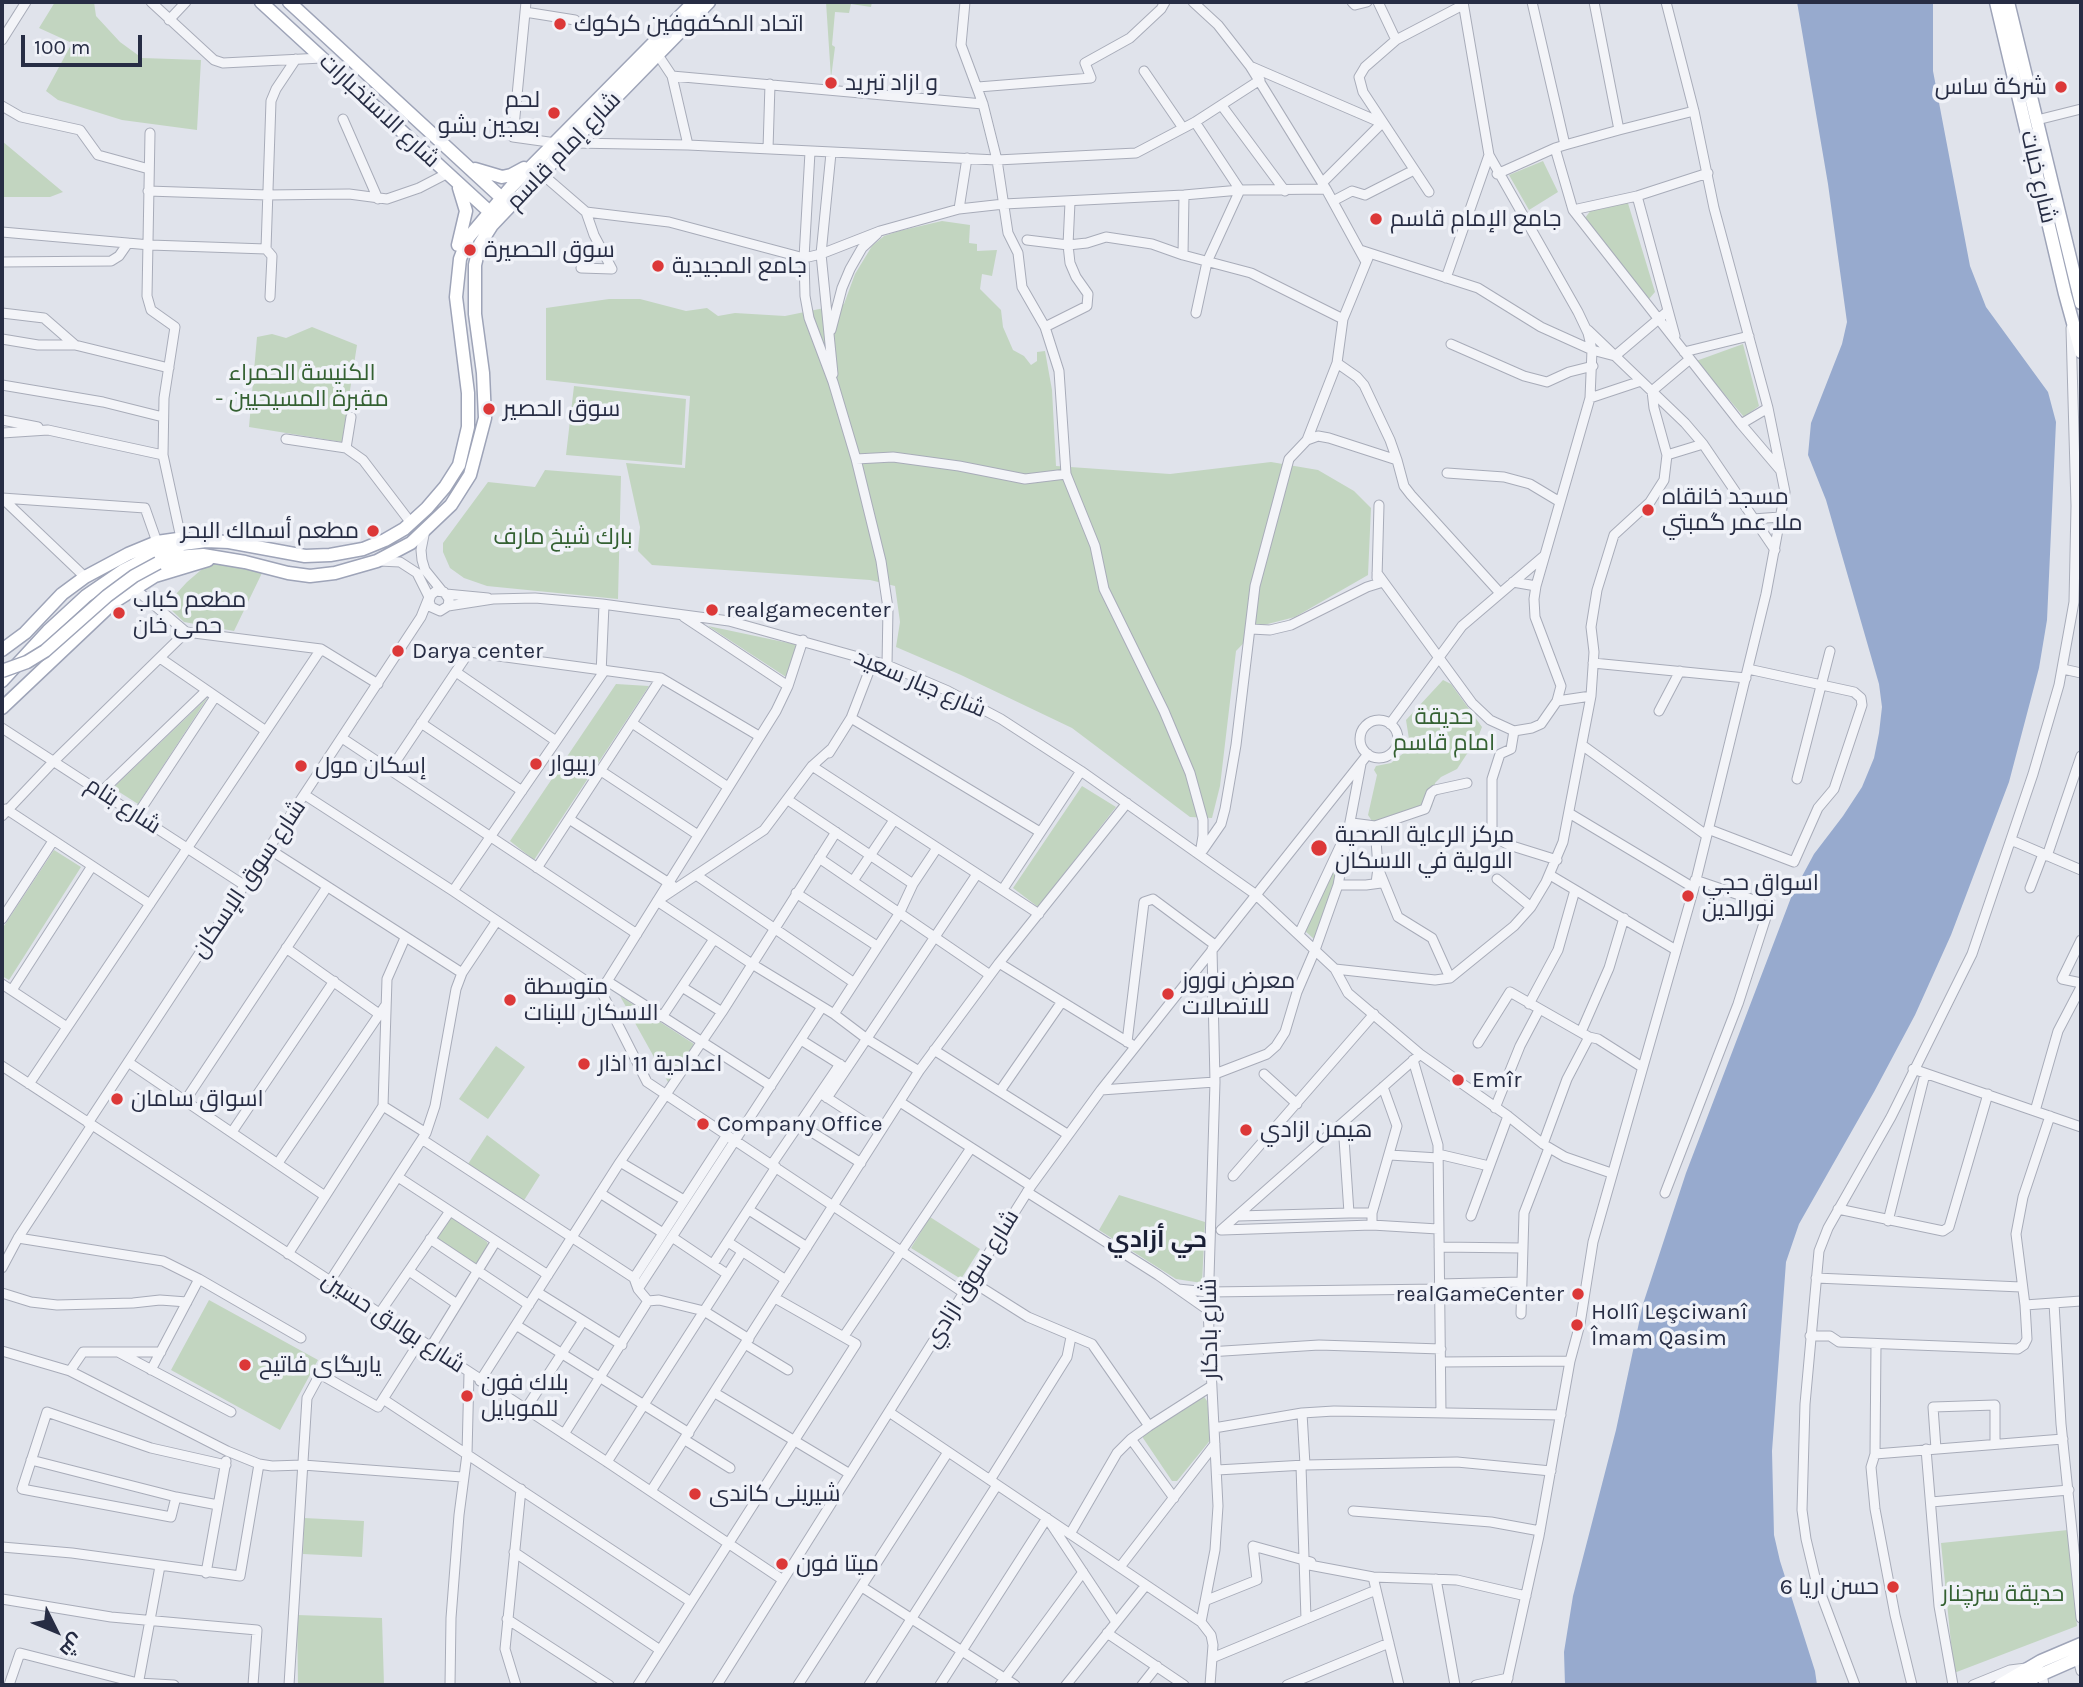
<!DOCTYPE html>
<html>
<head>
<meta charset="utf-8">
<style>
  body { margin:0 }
  #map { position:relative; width:2083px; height:1687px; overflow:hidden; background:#e0e3eb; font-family:Karla,Cairo,sans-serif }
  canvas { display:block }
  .frame { position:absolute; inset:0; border:4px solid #272d44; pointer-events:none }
  .north { position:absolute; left:21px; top:1596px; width:70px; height:70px; -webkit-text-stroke:5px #f0f2f8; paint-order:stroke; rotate:133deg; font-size:19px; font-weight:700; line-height:28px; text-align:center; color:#272d44 }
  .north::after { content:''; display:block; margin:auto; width:24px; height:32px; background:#272d44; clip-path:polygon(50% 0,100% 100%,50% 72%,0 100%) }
  .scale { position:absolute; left:21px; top:35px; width:121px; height:32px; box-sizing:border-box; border:4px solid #272d44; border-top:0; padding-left:9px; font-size:21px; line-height:24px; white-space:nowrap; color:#272d44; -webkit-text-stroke:5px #f0f2f8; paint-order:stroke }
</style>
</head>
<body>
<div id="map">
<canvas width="2083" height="1687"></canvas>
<div class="frame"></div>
<div class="north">ش</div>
<div class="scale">100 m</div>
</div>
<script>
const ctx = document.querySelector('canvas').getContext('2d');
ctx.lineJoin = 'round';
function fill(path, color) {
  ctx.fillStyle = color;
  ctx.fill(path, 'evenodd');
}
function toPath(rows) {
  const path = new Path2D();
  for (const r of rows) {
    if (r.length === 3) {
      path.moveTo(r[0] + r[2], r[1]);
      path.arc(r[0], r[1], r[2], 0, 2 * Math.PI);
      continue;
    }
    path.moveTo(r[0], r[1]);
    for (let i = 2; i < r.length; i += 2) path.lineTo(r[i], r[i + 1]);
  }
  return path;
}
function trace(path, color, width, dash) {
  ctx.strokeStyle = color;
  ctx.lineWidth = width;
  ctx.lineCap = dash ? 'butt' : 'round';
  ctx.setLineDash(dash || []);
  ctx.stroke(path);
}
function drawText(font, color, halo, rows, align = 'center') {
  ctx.font = font + ' Karla,Cairo,sans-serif';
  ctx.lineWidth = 7;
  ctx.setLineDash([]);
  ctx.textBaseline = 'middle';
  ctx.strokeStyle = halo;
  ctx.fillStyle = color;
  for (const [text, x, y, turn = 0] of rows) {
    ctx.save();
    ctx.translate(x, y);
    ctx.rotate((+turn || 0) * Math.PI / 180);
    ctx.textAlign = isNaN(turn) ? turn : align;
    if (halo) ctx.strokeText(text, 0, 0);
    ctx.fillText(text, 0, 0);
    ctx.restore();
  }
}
fill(toPath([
  [55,2,94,2,96,16,120,42,142,58,201,60,197,130,122,120,58,100,46,91,72,43,39,28],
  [826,2,872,2,871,7,851,4,849,13,835,12,832,45,835,47,831,78],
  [2,141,63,192,50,197,2,197],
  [1543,161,1558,192,1529,210,1509,175],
  [1627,200,1655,292,1649,299,1646,298,1585,218,1591,210],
  [942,221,970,225,969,243,977,244,977,251,997,250,992,276,982,274,980,289,1001,310,1003,327,1013,350,1024,356,1031,365,1037,361,1037,352,1045,351,1052,390,1056,466,1170,474,1271,462,1318,470,1354,491,1371,508,1368,575,1295,617,1260,626,1236,651,1220,786,1212,818,1190,817,1072,728,961,675,896,647,900,622,895,586,870,580,652,565,638,551,640,527,626,463,685,468,690,396,546,380,546,308,609,299,640,299,686,311,707,308,718,316,735,313,785,316,844,304,855,274,872,246,884,236,899,231],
  [312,327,357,345,342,442,249,427,257,337,272,334,286,338],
  [1743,344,1759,406,1744,417,1696,361],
  [574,386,686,399,682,465,566,455],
  [545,470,621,476,618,599,487,586,464,578,450,568,443,552,443,543,488,482,535,487],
  [226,563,262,573,234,631,184,622,166,605,187,582,208,564],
  [708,626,798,645,786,677],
  [1443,680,1451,684,1482,727,1478,737,1457,769,1441,777,1435,783,1432,807,1424,812,1387,823,1372,821,1368,815,1377,775,1374,770,1376,766,1391,763,1405,752,1409,739,1406,720],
  [616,684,649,686,534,860,510,841],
  [208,697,138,804,113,788],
  [1082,786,1116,807,1038,907,1013,888],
  [1341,848,1332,891,1314,939,1305,931],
  [54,850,81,867,9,980,2,976,2,929],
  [620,996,694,1044,669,1084],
  [496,1046,525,1067,488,1119,459,1099],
  [487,1135,540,1175,523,1202,468,1164],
  [1119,1195,1205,1222,1202,1283,1176,1279,1099,1230],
  [451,1217,487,1242,489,1248,477,1266,437,1238],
  [930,1217,980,1249,961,1279,911,1248],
  [209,1300,318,1360,280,1430,171,1370],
  [1203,1395,1207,1401,1212,1438,1177,1481,1172,1481,1143,1438,1143,1434],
  [304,1518,364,1521,362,1557,303,1554],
  [2068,1530,2077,1626,1954,1673,1941,1543],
  [297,1615,382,1618,384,1685,298,1685]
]), '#c2d5c0');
fill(toPath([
  [1797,2,1933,2,1933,71,1970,266,1986,307,2048,392,2056,422,2047,620,2039,668,2009,782,1951,935,1915,1015,1874,1092,1799,1224,1786,1262,1772,1451,1774,1535,1780,1561,1815,1671,1817,1685,1565,1685,1564,1652,1573,1596,1616,1430,1643,1304,1686,1173,1792,895,1814,854,1843,816,1862,787,1874,758,1879,733,1882,707,1879,684,1826,500,1808,455,1811,423,1842,344,1847,322,1828,184]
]), '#97aace');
const minor = toPath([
  [151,2,214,60,223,63,322,58],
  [526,2,513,137,556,143],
  [965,2,961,45,983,104,997,160,1008,233,1018,253,1022,287,1045,327,1059,371,1066,474,1095,546,1104,589,1164,711,1190,773,1203,820,1203,836,1200,854],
  [1193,2,1218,25,1250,66,1326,189],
  [1352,2,1355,5,1367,2],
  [1378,2,1396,40],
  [1463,2,1489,155,1578,312,1588,333,1592,350,1615,356,1668,311],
  [1532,2,1565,145,1555,148,1573,210,1741,424,1781,471],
  [1594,2,1619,130,1694,111],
  [525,12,575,20],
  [169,20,186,2],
  [2,40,26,2],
  [658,55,672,76,688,145],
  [1252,67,1382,123,1323,182],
  [1144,71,1183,128],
  [672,76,983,104],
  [978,87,1091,78,1085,63,1130,38,1161,9,1165,2],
  [2,106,21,117,80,130,98,155,149,169],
  [1222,106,1285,191],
  [343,119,378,199],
  [2037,120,2081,109],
  [1195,122,1240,190,1207,262,1196,313],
  [150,133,147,296,151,310,175,327,164,398,163,455,181,538],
  [572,143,688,145,997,160,1136,153,1195,122,1260,80],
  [1565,145,1619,130],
  [768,149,770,84],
  [810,152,804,258,805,296,809,318,833,382,856,459,881,561,888,608,887,665],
  [831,153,821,254,833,374],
  [542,174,586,212,669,222,804,258,821,254,880,231,959,209,1004,204,1184,195,1240,190,1326,189,1366,262],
  [1497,174,1555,148],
  [148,191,267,195,349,194,387,199,419,188,448,173],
  [1429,192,1363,92,1359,77,1365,67,1396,40,1463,5],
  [1637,196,1675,336],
  [1333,201,1352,191,1365,195,1414,170],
  [959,209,967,158],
  [1573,210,1637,196,1708,173],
  [2,232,150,245,266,249],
  [1027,240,1068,245,1087,243,1106,237,1152,244,1183,255,1251,273,1343,319],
  [1360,250,1478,288,1541,327,1592,350,1590,398,1536,586],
  [1183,255,1184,195],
  [1368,258,1343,319,1337,363,1307,440,1318,436,1329,438,1397,460,1404,486,1411,495,1500,593],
  [2,262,111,261,119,256,128,243],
  [581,268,612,269,594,235,586,212],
  [1446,278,1489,155],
  [270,297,272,256,266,249,271,101,276,89,296,59],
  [2,313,44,318,75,345],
  [1045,327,1087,306,1088,294,1076,277,1070,263,1068,245,1070,202],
  [831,330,842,288,850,269,862,248,877,234],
  [1588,330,1685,423,1703,444,1775,550],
  [2,339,38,345,75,345,169,368],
  [1451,344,1524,376,1547,382,1569,372,1593,366],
  [1684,352,1749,336],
  [1337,363,1357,377,1364,385,1390,440,1397,460],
  [2,385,103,402,163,417],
  [1590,398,1641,381],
  [2,420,38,427],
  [1741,424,1768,408],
  [2,433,48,430,163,455],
  [286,439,346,448,363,460,411,523],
  [346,448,351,417],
  [1667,455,1703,444],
  [856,459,893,457,959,466,1025,479,1066,474],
  [1447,473,1504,477,1530,484,1560,502],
  [2,498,145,508,157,542],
  [2,498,85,577],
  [1753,519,1780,517],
  [425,530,421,550,422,560,425,570,442,591],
  [1377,573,1472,703,1490,720,1514,731,1532,728,1541,724,1557,701,1561,686,1535,617,1534,599,1536,586,1513,582],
  [1377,578,1379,505],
  [134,588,186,632,321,649,378,684],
  [446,594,488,598],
  [448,606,449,599,444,592,436,591,431,595,429,601,431,607,440,611,448,606,493,599,535,598,602,604,729,621,887,665,948,691,1001,719,1081,771,1255,894,1335,969,1348,993,1420,1054,1508,1116,1543,1144,1565,1157,1611,1173],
  [684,617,788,686],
  [1251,629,1270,630,1291,625,1367,587,1383,582],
  [160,658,266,731],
  [1593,663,1746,678],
  [2063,669,2081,673],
  [456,672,556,741],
  [601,674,604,605],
  [1557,701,1591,696],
  [1659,711,1680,671],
  [851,718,1040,832],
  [1379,739,19],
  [421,723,522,791],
  [632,723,728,787],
  [1390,724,1462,626,1544,556],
  [2,728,244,885],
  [1514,731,1511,749,1500,754,1492,779,1492,836,1509,845,1557,860],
  [342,738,637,934],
  [1582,745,1706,835],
  [831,749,812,766,764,830,657,901,752,964,834,1014,867,1039,919,1071],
  [829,753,851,718,873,661],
  [812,766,1039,914],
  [390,770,469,652,661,678,759,736],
  [601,771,698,835],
  [1797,779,1830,651],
  [101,792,206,691],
  [305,795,453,891,601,991,647,1082,964,1293],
  [788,800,913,884],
  [6,809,150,904],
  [1569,813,1694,888],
  [137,815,215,697],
  [2,816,53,762,186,632],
  [569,819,672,885],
  [1350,825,1352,823,1375,826,1425,809,1431,793,1435,790,1467,783],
  [1375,826,1378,868,1376,883],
  [1708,829,1794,862,1818,808,1834,789,1862,705,1861,698,1854,692,1748,669],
  [2011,840,2081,870],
  [269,849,462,973],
  [1203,850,1221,824,1225,809,1236,745,1255,586,1289,459,1307,440],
  [2047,856,2081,756],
  [819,858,990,975],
  [537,868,661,678],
  [1378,868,1398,917,1432,938,1450,978],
  [696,875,853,982],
  [1550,875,1676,950],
  [1497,879,1531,907],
  [853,881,894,820],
  [1338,885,1366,885,1381,883],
  [2030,888,2043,854],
  [1003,889,1081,771],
  [453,891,605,670],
  [796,893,877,946],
  [2,919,53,841],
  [1299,934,1344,838],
  [2081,940,2062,979,2081,983],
  [286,948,379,1014],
  [999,963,1131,1044],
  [1335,969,1435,980,1450,978,1514,926,1531,907,1546,882,1563,842,1591,696,1594,652,1591,627,1597,590,1614,535,1650,502,1664,480,1667,455,1654,408,1652,391,1690,359],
  [607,981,771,1086],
  [2,984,67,1027],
  [682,987,722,1012],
  [12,990,92,866],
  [601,991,776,711,788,686,803,640],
  [1529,1004,1558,950,1575,890],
  [834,1014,899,914,913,884,937,848],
  [662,1017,714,939],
  [1581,1032,1609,968,1624,918],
  [1589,1037,1598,1039,1642,1067],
  [801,1040,844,1067],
  [1127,1042,1144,902,1153,899,1215,945],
  [1478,1043,1510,992,1589,1037,1567,1079,1543,1144],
  [934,1050,1067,1134],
  [1413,1060,1438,1145,1441,1413],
  [128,1062,325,1196],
  [2,1066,607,1462,783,1580],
  [1913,1069,2081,1127],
  [1215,1074,1267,1054,1276,1046,1285,1032,1297,992,1315,950,1338,885,1361,764],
  [1264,1074,1297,1104],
  [29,1084,321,649],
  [1101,1090,1215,1082],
  [1000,1091,1061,1003],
  [823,1095,880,1132],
  [827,1098,977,874],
  [185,1101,327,887],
  [900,1102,1031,1186],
  [383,1106,426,1133],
  [1495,1108,1520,1046,1539,1010],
  [2035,1111,2058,1031,2081,987],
  [88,1123,421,617,429,597,417,573,400,562,379,561],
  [799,1124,861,1163],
  [232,1132,334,981],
  [423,1140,634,1278,638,1289,648,1301],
  [1438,1154,1489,1166],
  [1390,1155,1438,1158],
  [620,1162,684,1200],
  [278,1163,385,1006],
  [772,1164,840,1064],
  [1233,1176,1374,1014],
  [398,1177,548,1275],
  [1027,1192,1158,1275,1208,1310],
  [600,1193,663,1233],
  [1665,1193,1738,1004,1767,914,1760,902,1695,880],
  [1838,1209,1943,1231,1949,1227,1988,1094],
  [749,1210,807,1247],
  [1349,1213,1372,1213],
  [1238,1216,1349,1213,1343,1124],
  [1471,1216,1508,1116],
  [1888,1221,1925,1074],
  [1372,1225,1372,1213,1397,1126,1383,1087],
  [1221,1230,1417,1057],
  [1222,1230,1372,1225,1438,1229],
  [672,1237,727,1274],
  [18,1238,163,1261,199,1279,301,1338],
  [430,1239,529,1305],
  [728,1242,786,1280],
  [1439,1247,1522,1248],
  [288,1254,383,1106,387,979,405,938],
  [713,1264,776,1167],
  [2,1268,18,1238,92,1125],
  [409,1271,457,1304],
  [634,1278,727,1135],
  [1816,1278,2021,1287],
  [330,1281,426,1133,435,1106,456,989,462,973,496,922],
  [971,1281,1028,1317,1092,1344,1149,1426],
  [1439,1284,1522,1282],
  [638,1289,822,1007],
  [1178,1289,1208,1292,1439,1289],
  [537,1292,622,1345],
  [2,1293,31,1302,57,1305,133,1303,160,1300,187,1302],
  [648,1301,659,1300,704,1311,749,1339],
  [2054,1303,2061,1424,2081,1618],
  [2025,1305,2016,1234,2023,1197,2050,1116],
  [379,1314,450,1211],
  [1521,1314,1524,1213,1549,1148],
  [516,1325,689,1433],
  [844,1336,971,1148],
  [1810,1336,1830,1336,1839,1342,2018,1349,2024,1345,2027,1339,2025,1305,2081,1301],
  [745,1344,788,1370],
  [1876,1344,1875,1454,1871,1467,1875,1509,1895,1615,1912,1685],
  [430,1348,496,1241],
  [2,1351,70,1371,227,1451,259,1464,272,1466,303,1465,462,1477],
  [118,1352,231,1412],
  [1208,1352,1319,1345,1441,1349],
  [1441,1362,1570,1361],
  [151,1370,199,1279],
  [70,1371,83,1352,161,1352],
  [480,1381,620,1162,722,1012,836,832],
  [715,1393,850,1474],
  [383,1399,691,1602],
  [525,1410,583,1321],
  [889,1412,1201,1622,1211,1635,1213,1645,1210,1685],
  [1302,1413,1305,1465],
  [1214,1428,1302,1413,1334,1411,1561,1415],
  [564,1434,648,1301],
  [1131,1439,1174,1498],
  [685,1440,730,1468],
  [1926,1449,1939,1606,1953,1685],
  [1936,1449,1933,1407,1995,1405,1995,1443],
  [1875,1454,2063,1439],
  [31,1460,176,1497,218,1505],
  [607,1462,742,1252],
  [1301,1466,1306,1619],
  [1217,1470,1305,1465,1457,1462,1551,1471],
  [990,1480,1067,1357,1071,1337],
  [651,1491,919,1071,999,963,1127,803],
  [176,1497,171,1517,22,1489,47,1412,151,1448,226,1465],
  [1931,1502,2069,1490],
  [1353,1511,1491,1522,1540,1531],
  [1070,1534,1117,1453,1131,1439,1149,1426,1210,1387],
  [2,1547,72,1553,240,1576,259,1464],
  [514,1552,660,1650],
  [1304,1564,1373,1577,1457,1580,1526,1596],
  [1120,1567,1215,1444],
  [206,1573,226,1461],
  [1373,1577,1399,1685],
  [1436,1579,1455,1685],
  [862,1587,1015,1685],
  [2,1599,111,1617,257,1630,253,1685],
  [1207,1600,1257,1580,1253,1546,1311,1562],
  [507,1619,609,1685],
  [1201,1622,1215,1550,1218,1506,1208,1310,1215,1082,1212,949],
  [1107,1633,1184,1685],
  [1212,1658,1376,1590],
  [2078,1659,2081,1671],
  [2042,1674,2044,1685],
  [9,1685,20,1653,138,1683,174,1685],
  [138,1685,160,1566],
  [289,1685,307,1398,320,1374,378,1407,420,1341],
  [450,1685,451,1618,459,1515,467,1454,469,1373],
  [516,1685,505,1649,521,1489],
  [638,1685,856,1344,775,1298],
  [717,1685,1031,1186,1101,1090,1368,754],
  [798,1685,948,1452],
  [869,1685,997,1485],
  [940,1685,1047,1518,1116,1622],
  [1000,1685,1083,1572],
  [1066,1685,1146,1585],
  [1142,1685,1157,1666],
  [1287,1685,1389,1643],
  [1476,1685,1508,1678],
  [1506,1685,1539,1536,1570,1361,1580,1324,1593,1242,1694,888,1766,594,1785,492,1768,408,1714,208,1694,111,1666,2],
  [1855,1685,1816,1581,1806,1539,1802,1510,1805,1404,1819,1251,1828,1228,1891,1117,1972,954,2033,774,2059,685,2074,602,2076,506,2071,328],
  [1973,1685,2010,1670,2026,1668]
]);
const major = toPath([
  [261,2,493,215],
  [289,2,505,201],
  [1996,2,2065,294,2081,352],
  [2008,2,2081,303],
  [475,169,502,177,511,175,524,168],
  [458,245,466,211,459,188],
  [158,563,176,557,203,555,245,562,288,573,310,576,335,573,377,561,411,543,451,505,470,475,485,418,483,373,475,314,475,265,480,244,492,225,511,205,709,2],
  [2,650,25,633,62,594,85,577,128,554,157,542,185,538],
  [2,681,48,631,86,596,124,570,157,553,183,544,206,541,229,542,305,556,330,555,363,549,385,540,404,529,427,508,445,487,459,465,468,427,468,393,456,297,460,259,468,238,511,187,694,2],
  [2,708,114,602,155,576,208,560],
  [2000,1685,2041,1661,2081,1644],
  [2017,1685,2081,1657]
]);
trace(minor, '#a8acb9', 11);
trace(major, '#9ea4b8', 15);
trace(minor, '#f3f4f8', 9);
trace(major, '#fff', 12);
const majorBridge = toPath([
  [2,671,27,662,45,651,107,596,134,576,158,563]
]);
trace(majorBridge, '#9ea4b8', 15, []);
trace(majorBridge, '#fff', 12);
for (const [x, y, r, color] of [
  [560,24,7,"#dc3838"],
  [831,83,7,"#dc3838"],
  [2061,87,7,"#dc3838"],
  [554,113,7,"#dc3838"],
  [1376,219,7,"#dc3838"],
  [470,250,7,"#dc3838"],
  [658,266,7,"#dc3838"],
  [489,409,7,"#dc3838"],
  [1648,510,7,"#dc3838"],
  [373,531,7,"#dc3838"],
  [712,610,7,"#dc3838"],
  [119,613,7,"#dc3838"],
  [398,651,7,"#dc3838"],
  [536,764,7,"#dc3838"],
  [301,766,7,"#dc3838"],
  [1319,848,9,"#dc3838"],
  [1688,896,7,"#dc3838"],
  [1168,994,7,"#dc3838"],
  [510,1000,7,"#dc3838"],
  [584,1064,7,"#dc3838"],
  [1458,1080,7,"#dc3838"],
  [117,1099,7,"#dc3838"],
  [703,1124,7,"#dc3838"],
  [1246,1130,7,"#dc3838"],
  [1578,1294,7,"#dc3838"],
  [1577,1325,7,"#dc3838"],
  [245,1365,7,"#dc3838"],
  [467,1396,7,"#dc3838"],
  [695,1494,7,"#dc3838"],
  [782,1564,7,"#dc3838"],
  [1893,1587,7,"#dc3838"]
]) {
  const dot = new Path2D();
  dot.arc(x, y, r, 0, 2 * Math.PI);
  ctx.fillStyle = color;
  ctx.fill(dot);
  trace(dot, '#f0f2f8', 2.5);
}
drawText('23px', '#272d44', '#f0f2f8', [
  ["اتحاد المكفوفين كركوك",574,24],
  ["و ازاد تبريد",845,83],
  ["شركة ساس",2047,87,"right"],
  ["لحم",540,100,"right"],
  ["بعجين بشو",540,126,"right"],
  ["جامع الإمام قاسم",1390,219],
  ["سوق الحصيرة",484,250],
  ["جامع المجيدية",672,266],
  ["سوق الحصير",503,409],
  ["مسجد خانقاه",1662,497],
  ["ملا عمر گمبتي",1662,523],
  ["مطعم أسماك البحر",359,531,"right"],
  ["مطعم كباب",133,600],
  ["حمى خان",133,626],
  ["realgamecenter",726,610],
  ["Darya center",412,651],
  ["ريبوار",550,764],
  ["إسكان مول",315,766],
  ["مركز الرعاية الصحية",1335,835],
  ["الاولية في الاسكان",1335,861],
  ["اسواق حجي",1702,883],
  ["نورالدين",1702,909],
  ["معرض نوروز",1182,981],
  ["للاتصالات",1182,1007],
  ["متوسطة",524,987],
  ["الاسكان للبنات",524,1013],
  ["اعدادية 11 اذار",598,1064],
  ["Emîr",1472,1080],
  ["اسواق سامان",131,1099],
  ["Company Office",717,1124],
  ["هيمن ازادي",1260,1130],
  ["realGameCenter",1564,1294,"right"],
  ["Hollî Leşciwanî",1591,1312],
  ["Îmam Qasim",1591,1338],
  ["یاریگای فاتیح",259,1365],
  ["بلاك فون",481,1383],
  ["للموبايل",481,1409],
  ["شیرینی کاندی",709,1494],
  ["ميتا فون",796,1564],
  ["حسن اريا 6",1879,1587,"right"]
], 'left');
drawText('23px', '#272d44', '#f0f2f8', [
  ["شارع الاستخبارات",379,111,43],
  ["شارع إمام قاسم",564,151,-46],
  ["شارع خبات",2038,177,77],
  ["شارع جبار سعيد",920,684,23],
  ["شارع بتام",123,806,33],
  ["شارع سوق الإسكان",249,879,-56],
  ["شارع سوق ازادي",972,1279,-58],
  ["شارع بولاق حسين",393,1323,33],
  ["شارع بادكار",1210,1329,-91]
]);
drawText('23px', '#346132', '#f0f2f8', [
  ["الكنيسة الحمراء",302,373],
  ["- مقبرة المسيحيين",302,399],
  ["بارك شيخ مارف",563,537],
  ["حديقة",1444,717],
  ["امام قاسم",1444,743],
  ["حديقة سرچنار",2003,1594]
]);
drawText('bold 24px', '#191e35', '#f0f2f8', [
  ["حي أزادي",1157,1240]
]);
</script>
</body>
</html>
